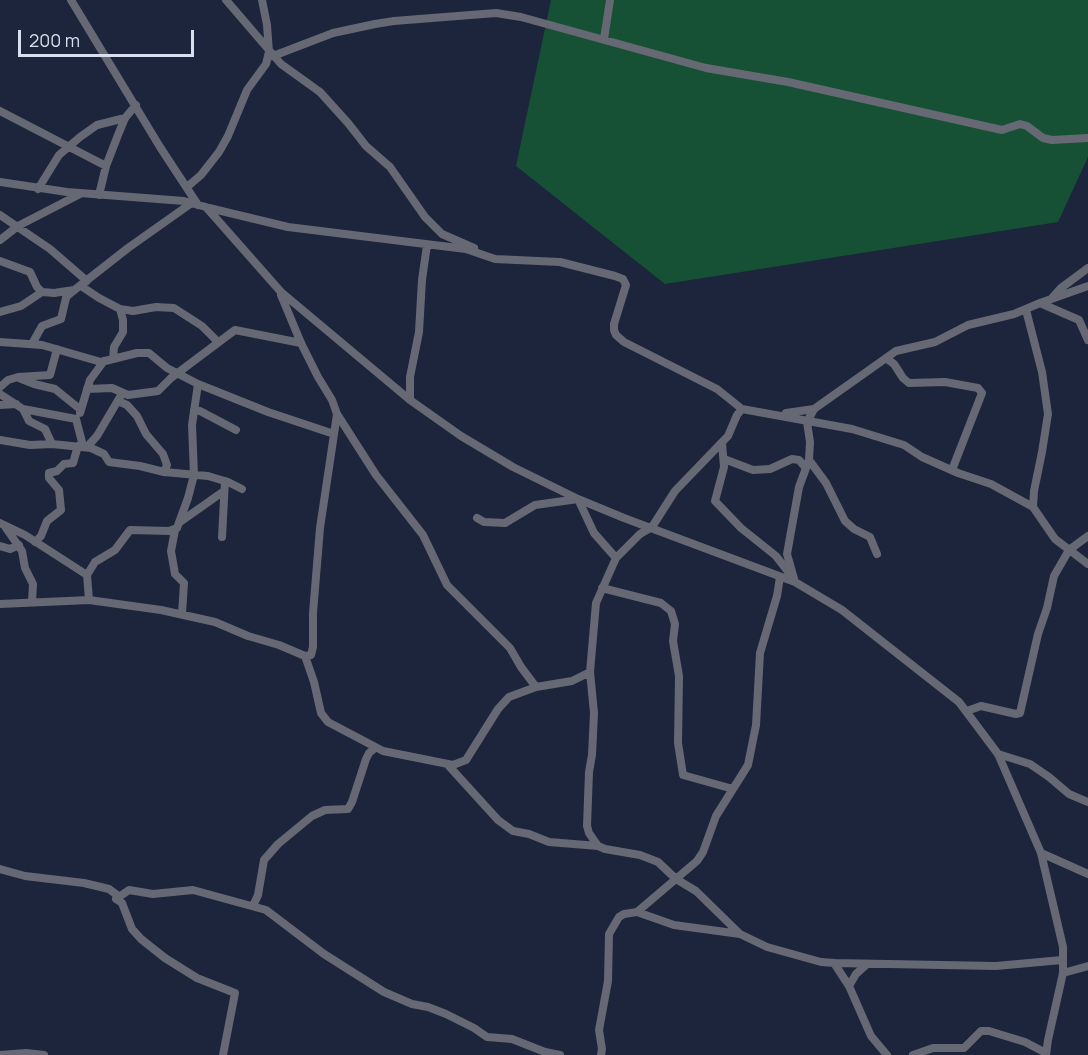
<!DOCTYPE html>
<html>
<head>
<meta charset="utf-8">
<style>
  body { margin:0 }
  #map { position:relative; width:1088px; height:1055px; overflow:hidden; background:#1c253b; font-family:Manrope,sans-serif }
  canvas { display:block }
  .scale { position:absolute; left:18px; top:30px; width:176px; height:27px; box-sizing:border-box; border:3px solid #d8dfee; border-top:0; padding-left:8px; font-size:18px; line-height:21px; white-space:nowrap; color:#d8dfee; -webkit-text-stroke:4px #1c253b; paint-order:stroke }
</style>
</head>
<body>
<div id="map">
<canvas width="1088" height="1055"></canvas>
<div class="scale">200 m</div>
</div>
<script>
const ctx = document.querySelector('canvas').getContext('2d');
ctx.lineJoin = 'round';
function fill(path, color) {
  ctx.fillStyle = color;
  ctx.fill(path, 'evenodd');
}
function toPath(rows) {
  const path = new Path2D();
  for (const r of rows) {
    path.moveTo(r[0], r[1]);
    for (let i = 2; i < r.length; i += 2) path.lineTo(r[i], r[i + 1]);
  }
  return path;
}
function trace(path, color, width, dash) {
  ctx.strokeStyle = color;
  ctx.lineWidth = width;
  ctx.lineCap = dash ? 'butt' : 'round';
  ctx.setLineDash(dash || []);
  ctx.stroke(path);
}
fill(toPath([
  [551,0,1088,0,1088,157,1058,222,665,284,516,166]
]), '#175135');
trace(toPath([
  [71,0,160,147,198,205],
  [226,0,281,64,320,92,348,123,366,146,390,167,425,217,442,234,474,248],
  [604,39,610,0],
  [273,56,333,33,375,24,394,21,496,13,521,17,706,68,788,82,1002,130,1020,124,1027,126,1043,138,1052,140,1088,138],
  [0,111,106,166],
  [0,182,67,192,184,201,206,207,281,292,410,400,461,436,513,467,578,499,624,518,795,582,842,610,959,702,998,754,1041,853,1063,947,1063,973,1048,1040,1046,1055],
  [187,187,201,175,219,152,228,136,247,90,266,64,269,52,267,25,262,0],
  [38,189,59,155,80,137,97,125,125,118],
  [99,195,106,166,118,135,125,118,136,105],
  [209,208,288,227,466,249,495,259,560,262,615,276,623,279,626,285,614,324,614,330,616,335,624,342,717,389,742,409],
  [0,215,50,249,87,281],
  [0,240,18,226,80,194],
  [0,261,30,272,37,287,42,292,54,293,74,290],
  [81,286,99,298,120,309,133,311,156,307,174,308,202,326,218,342],
  [1052,298,1061,288,1088,268],
  [1040,303,1079,320,1088,340],
  [1026,310,1042,372,1048,414,1042,452,1034,491,1033,507],
  [0,312,21,306,42,292],
  [0,342,42,345,101,362,137,353,149,353,167,368,198,384,268,412,334,434],
  [32,344,42,326,61,319,66,298,68,295,128,248,193,202],
  [886,358,894,364,903,378,909,383,945,382,978,388,982,393,952,470],
  [113,359,114,347,123,332,123,320,120,309],
  [19,378,34,384,55,389,81,410],
  [0,387,8,380,18,377,50,375,57,349],
  [87,389,112,388,128,395,158,391,171,378,235,330,301,343],
  [0,394,23,409,29,421,45,429,52,444,91,448,104,454,109,462,140,466,164,472,208,476,228,482,242,489],
  [410,400,410,377,419,332,422,280,427,245],
  [118,401,127,405,137,416,146,434,163,454,167,465,164,472],
  [0,405,16,404],
  [23,409,76,419,83,446],
  [194,410,200,411,236,430],
  [80,413,90,380,104,361],
  [786,413,814,409],
  [337,414,376,475,423,535,447,585,510,648,521,667,536,687],
  [0,440,30,445,52,444],
  [722,443,724,467,715,501,741,528,776,556,793,578],
  [87,447,97,436,120,397],
  [724,459,753,470,770,469,792,459,799,460,806,468],
  [809,460,826,483,845,521,854,529,870,537,877,554],
  [477,518,484,522,505,523,535,505,578,499,594,533,616,558],
  [180,522,224,491],
  [0,523,25,535,87,575,89,600],
  [6,528,22,551,25,568,33,584,32,602],
  [175,530,171,551,175,574,184,583,182,614],
  [222,537,225,481],
  [35,542,41,536,47,521,61,510,59,490,49,478,49,473,57,471,64,464,73,463,78,446],
  [0,546,10,549,19,545],
  [87,575,95,562,115,550,130,530,169,531,177,528,188,498,194,475,192,425,198,384],
  [795,582,787,554,799,487,809,460,810,442,807,422,814,409,896,351,935,342,968,325,1014,314,1040,303,1088,286],
  [602,588,661,603,671,611,675,624,673,641,679,676,678,743,683,775,733,789],
  [0,604,89,600,161,610,215,622,248,636,279,645,305,656,311,655,313,647,313,613,320,528,337,414,332,400,318,377,301,343,281,295],
  [305,656,314,682,321,713,328,722,383,751,453,765,466,760,498,709,509,697,536,687,572,681,590,672],
  [967,711,981,706,1016,714,1020,713,1038,634,1047,608,1054,576,1069,550,1088,536],
  [998,754,1030,764,1049,777,1069,794,1088,802],
  [448,765,498,820,513,831,529,834,549,842,598,846],
  [1041,853,1088,874],
  [0,869,25,876,84,883,109,889,117,895,116,899,122,903,132,929,141,939,165,958,197,978,235,993,223,1055],
  [116,899,129,890,153,894,193,890,266,910,324,954,384,992,412,1004,428,1007,446,1014,474,1028,487,1037,512,1039,545,1052,560,1055],
  [253,906,258,895,264,860,278,844,312,816,325,810,348,809,352,802,366,759,369,753,375,748],
  [637,912,697,861,703,852,716,816,748,765,756,725,760,653,777,596,780,577],
  [1062,960,996,966,834,963,821,962,767,947,740,934,696,891,676,879,658,862,640,855,605,849,598,846,589,833,587,826,589,772,592,755,594,713,590,672,596,603,616,558,640,534,652,527,675,491,728,436,737,415,742,409,852,429,904,445,922,457,958,473,991,484,1033,507,1055,539,1088,564],
  [834,963,849,986,871,1036,887,1055],
  [1063,973,1088,966],
  [849,986,856,974,867,964],
  [0,1055,26,1053,44,1055],
  [601,1055,602,1049,599,1030,608,981,609,934,619,917,624,914,637,912,674,925,740,934],
  [913,1055,933,1048,964,1048,981,1031,989,1031,1025,1042,1046,1053]
]), '#666874', 8);
</script>
</body>
</html>
